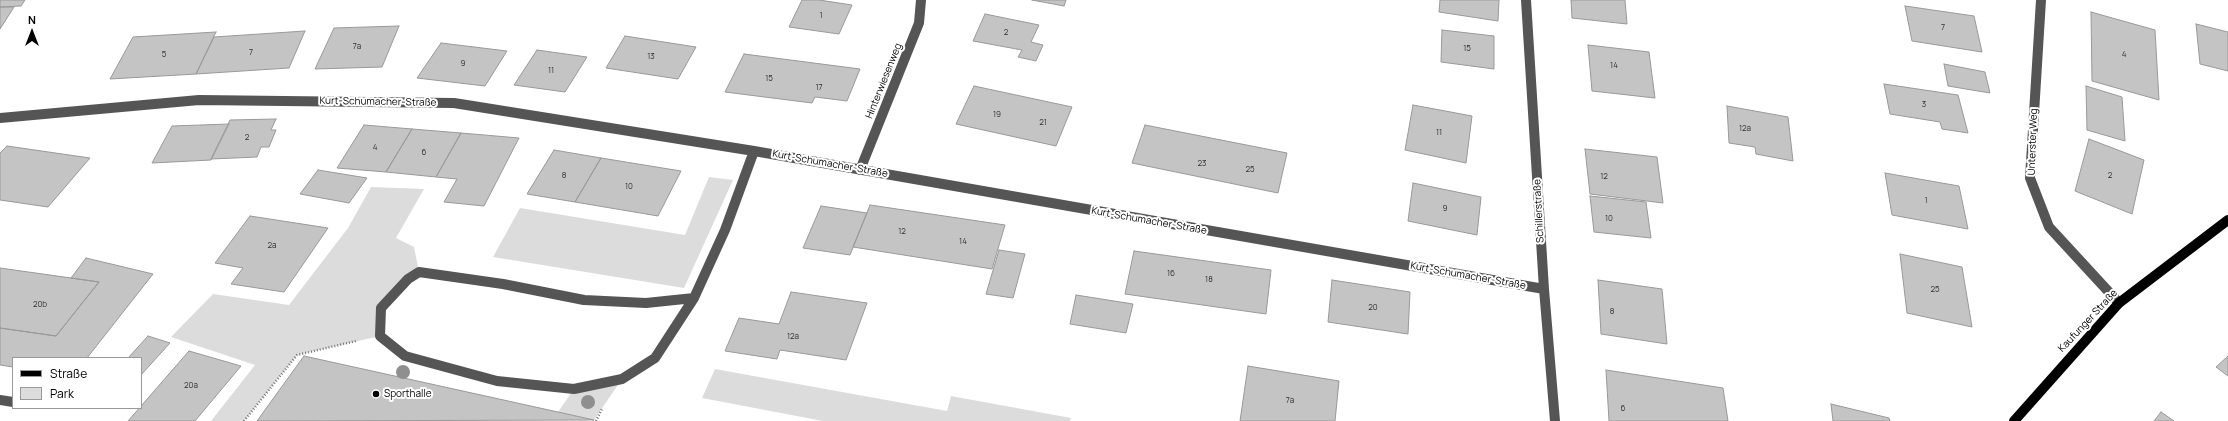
<!DOCTYPE html>
<html>
<head>
<meta charset="utf-8">
<style>
  body { margin:0 }
  #map { position:relative; width:2228px; height:421px; overflow:hidden; background:#fff; font-family:Manrope,sans-serif }
  canvas { display:block }
  .legend { position:absolute; left:12px; top:357px; width:130px; height:52px; box-sizing:border-box; background:#fff; border:1px solid #999; margin:0; padding:5px 7px; list-style:none; font-size:12px; color:#000 }
  .legend li { display:flex; align-items:center; gap:8px; height:20px }
  .legend b { width:20px; border:1px solid #999 }
  .north { position:absolute; left:12px; top:12px; width:40px; height:40px; -webkit-text-stroke:3px #fff; paint-order:stroke; rotate:0deg; font-size:11px; font-weight:700; line-height:16px; text-align:center; color:#000 }
  .north::after { content:''; display:block; margin:auto; width:14px; height:18px; background:#000; clip-path:polygon(50% 0,100% 100%,50% 72%,0 100%) }
</style>
</head>
<body>
<div id="map">
<canvas width="2228" height="421"></canvas>
<ul class="legend">
<li><b style="height:5px;background:#000"></b>Straße</li>
<li><b style="height:11px;background:#dcdcdc"></b>Park</li>
</ul>
<div class="north">N</div>
</div>
<script>
const ctx = document.querySelector('canvas').getContext('2d');
ctx.lineJoin = 'round';
function fill(path, color) {
  ctx.fillStyle = color;
  ctx.fill(path, 'evenodd');
}
function toPath(rows) {
  const path = new Path2D();
  for (const r of rows) {
    path.moveTo(r[0], r[1]);
    for (let i = 2; i < r.length; i += 2) path.lineTo(r[i], r[i + 1]);
  }
  return path;
}
function trace(path, color, width, dash) {
  ctx.strokeStyle = color;
  ctx.lineWidth = width;
  ctx.lineCap = dash ? 'butt' : 'round';
  ctx.setLineDash(dash || []);
  ctx.stroke(path);
}
function drawText(font, color, halo, rows, align = 'center') {
  ctx.font = font + ' Manrope,sans-serif';
  ctx.lineWidth = 4;
  ctx.setLineDash([]);
  ctx.textBaseline = 'middle';
  ctx.strokeStyle = halo;
  ctx.fillStyle = color;
  for (const [text, x, y, turn = 0] of rows) {
    ctx.save();
    ctx.translate(x, y);
    ctx.rotate((+turn || 0) * Math.PI / 180);
    ctx.textAlign = isNaN(turn) ? turn : align;
    if (halo) ctx.strokeText(text, 0, 0);
    ctx.fillText(text, 0, 0);
    ctx.restore();
  }
}
fill(toPath([
  [709,177,733,180,684,288,493,257,520,208,685,235],
  [371,187,424,189,396,238,414,247,419,272,381,308,380,336,297,355,244,421,211,421,255,365,171,337,213,294,289,305,348,228],
  [715,369,947,411,951,396,1071,418,1070,421,823,421,702,398],
  [622,379,594,420,558,412,574,389]
]), '#dcdcdc');
const building = toPath([
  [0,0,25,0,21,6,0,7,0,0],
  [802,0,819,0,852,5,839,34,789,27,802,0],
  [1032,0,1066,0,1064,6,1032,0],
  [1440,0,1499,0,1498,21,1439,12,1440,0],
  [1571,0,1625,0,1627,24,1572,18,1571,0],
  [1905,6,1974,16,1982,52,1912,41,1905,6],
  [0,7,14,7,0,29,0,7],
  [2091,12,2155,30,2159,100,2092,81,2091,12],
  [985,14,1039,25,1031,42,1043,45,1036,61,1018,57,1022,50,973,41,985,14],
  [2196,24,2228,32,2228,71,2200,64,2196,24],
  [399,26,382,67,315,69,334,28,399,26],
  [1442,30,1494,36,1494,69,1441,62,1442,30],
  [305,31,289,68,196,74,214,37,305,31],
  [216,32,196,74,110,79,133,37,216,32],
  [625,36,696,47,678,79,606,68,625,36],
  [441,43,507,51,485,86,417,78,441,43],
  [1588,45,1649,52,1655,98,1592,91,1588,45],
  [537,50,587,57,565,92,514,85,537,50],
  [744,54,860,69,847,101,815,97,812,103,725,92,744,54],
  [1944,64,1985,72,1990,93,1948,86,1944,64],
  [1884,84,1958,95,1968,133,1942,129,1940,122,1890,114,1884,84],
  [974,86,1072,107,1056,146,956,124,974,86],
  [2086,86,2122,97,2125,141,2087,130,2086,86],
  [1413,105,1472,116,1466,163,1405,150,1413,105],
  [1727,106,1788,117,1793,161,1756,154,1755,147,1729,143,1727,106],
  [276,119,271,130,276,130,269,147,261,147,257,157,211,159,230,120,276,119],
  [229,124,211,160,152,163,172,126,229,124],
  [364,125,412,129,386,172,337,168,364,125],
  [1145,125,1287,153,1278,193,1132,163,1145,125],
  [412,129,461,133,436,177,386,172,412,129],
  [461,133,519,138,484,206,444,202,457,179,436,177,461,133],
  [2089,139,2144,160,2132,214,2075,191,2089,139],
  [7,146,90,158,48,207,0,200,0,153,7,146],
  [1585,149,1657,157,1663,203,1590,194,1585,149],
  [554,150,601,158,575,202,527,194,554,150],
  [601,158,681,171,658,216,575,202,601,158],
  [318,170,367,178,349,203,300,194,318,170],
  [1885,173,1959,186,1968,229,1892,215,1885,173],
  [1413,183,1481,197,1477,235,1408,221,1413,183],
  [1590,196,1646,202,1651,238,1594,232,1590,196],
  [870,205,1005,225,992,269,853,247,870,205],
  [821,206,867,213,850,255,803,248,821,206],
  [250,216,328,228,284,292,231,284,243,268,215,263,250,216],
  [999,250,1025,254,1013,298,986,294,999,250],
  [1134,251,1271,270,1266,314,1125,294,1134,251],
  [1900,254,1962,267,1972,327,1907,313,1900,254],
  [86,258,153,274,87,358,13,358,13,367,0,365,0,328,56,336,99,282,71,278,86,258],
  [0,268,71,278,99,282,56,336,0,328,0,268],
  [1332,280,1410,292,1408,334,1328,322,1332,280],
  [1598,280,1662,289,1667,344,1601,334,1598,280],
  [791,292,867,303,846,360,780,350,777,359,725,351,739,318,779,324,791,292],
  [1076,295,1133,304,1126,333,1070,324,1076,295],
  [148,336,170,343,141,375,141,358,128,358,148,336],
  [189,351,241,366,195,421,128,421,189,351],
  [304,356,558,412,594,420,257,421,304,356],
  [2228,356,2228,376,2216,367,2228,356],
  [1248,366,1339,381,1335,421,1240,421,1248,366],
  [1606,370,1723,388,1728,421,1609,421,1606,370],
  [1831,404,1889,418,1890,421,1833,421,1831,404],
  [2161,412,2174,421,2154,421,2161,412]
]);
fill(building, '#c4c4c4');
trace(building, '#999', 1);
trace(toPath([
  [244,421,297,355,356,341],
  [596,421,602,409]
]), '#777', 2.5, [1, 2]);
trace(toPath([
  [1526,0,1544,289,1555,421],
  [2041,0,2030,178,2049,227,2119,303],
  [0,118,199,100,454,103,754,151,1544,289],
  [860,170,919,23,921,0],
  [419,272,503,284,584,300,646,303,694,298,655,358,622,379,574,389,497,381,405,356,380,336,381,308,408,279,419,272],
  [694,298,725,230,754,151],
  [0,400,13,402]
]), '#555', 10);
trace(toPath([
  [2014,421,2119,303,2228,220]
]), '#000', 10);
ctx.fillStyle = '#8f8f8f';
for (const [x, y] of [
  [403,372],
  [588,402]
]) {
  ctx.beginPath();
  ctx.arc(x, y, 7, 0, 2 * Math.PI);
  ctx.fill();
}
for (const [x, y, r, color] of [
  [376,394,4,"#000"]
]) {
  const dot = new Path2D();
  dot.arc(x, y, r, 0, 2 * Math.PI);
  ctx.fillStyle = color;
  ctx.fill(dot);
  trace(dot, '#fff', 1.5);
}
drawText('8px', '#313131', null, [
  ["1",821,16],
  ["7",1943,28],
  ["2",1006,33],
  ["7a",357,47],
  ["15",1467,49],
  ["7",251,53],
  ["5",164,55],
  ["4",2124,55],
  ["13",651,57],
  ["9",463,64],
  ["14",1614,66],
  ["11",551,71],
  ["15",769,79],
  ["17",819,88],
  ["3",1924,105],
  ["19",997,115],
  ["21",1043,123],
  ["12a",1745,129],
  ["11",1439,133],
  ["2",247,138],
  ["4",375,148],
  ["6",424,153],
  ["23",1202,164],
  ["25",1250,170],
  ["8",564,176],
  ["2",2110,176],
  ["12",1604,177],
  ["10",629,187],
  ["1",1926,201],
  ["9",1445,209],
  ["10",1609,219],
  ["12",902,232],
  ["14",963,242],
  ["2a",272,246],
  ["16",1171,274],
  ["18",1209,280],
  ["25",1935,290],
  ["20b",40,305],
  ["20",1373,308],
  ["8",1612,312],
  ["12a",793,337],
  ["20a",191,386],
  ["7a",1290,401],
  ["6",1623,409]
]);
drawText('10px', '#000', '#fff', [
  ["Hinterwiesenweg",884,81,-68],
  ["Kurt-Schumacher-Straße",378,102,1],
  ["Unterster Weg",2033,142,-88],
  ["Kurt-Schumacher-Straße",830,164,10],
  ["Schillerstraße",1539,211,-93],
  ["Kurt-Schumacher-Straße",1149,221,10],
  ["Kurt-Schumacher-Straße",1468,276,10],
  ["Kaufunger Straße",2088,321,-47]
]);
drawText('10px', '#000', '#fff', [
  ["Sporthalle",384,394]
], 'left');
</script>
</body>
</html>
